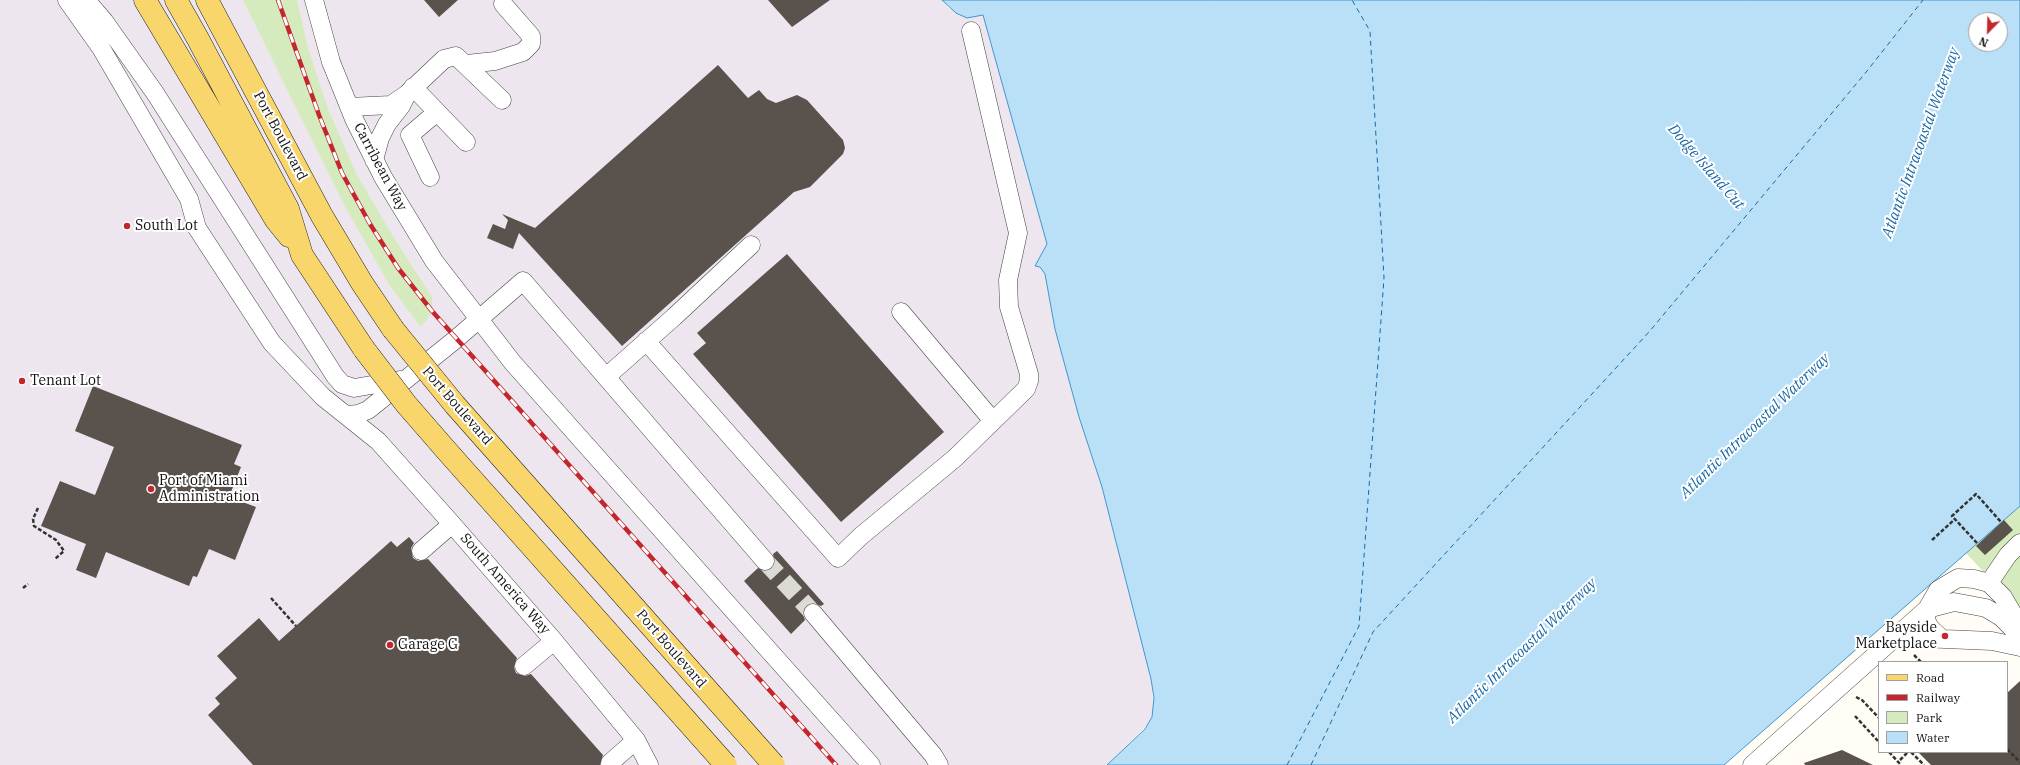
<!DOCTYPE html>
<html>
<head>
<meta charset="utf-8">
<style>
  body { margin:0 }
  #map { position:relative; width:2020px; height:765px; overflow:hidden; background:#fffdf5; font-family:"IBM Plex Serif",serif }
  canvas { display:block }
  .legend { position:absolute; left:1878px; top:661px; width:130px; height:92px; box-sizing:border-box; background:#fff; border:1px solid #a0a0a0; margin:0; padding:5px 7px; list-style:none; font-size:12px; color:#111 }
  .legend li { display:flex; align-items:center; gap:8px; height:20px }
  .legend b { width:20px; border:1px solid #a0a0a0 }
  .north { position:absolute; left:1968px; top:12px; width:40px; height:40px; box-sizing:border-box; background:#fff; border:1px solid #a0a0a0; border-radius:50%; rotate:203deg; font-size:11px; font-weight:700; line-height:16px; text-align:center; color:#111 }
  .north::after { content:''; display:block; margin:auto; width:14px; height:18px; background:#c4262e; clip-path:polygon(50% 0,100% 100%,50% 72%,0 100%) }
</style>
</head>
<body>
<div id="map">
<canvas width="2020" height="765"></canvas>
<ul class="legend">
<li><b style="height:5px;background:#f9d66b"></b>Road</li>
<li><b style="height:5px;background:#c4262e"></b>Railway</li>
<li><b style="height:11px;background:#d5ebbd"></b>Park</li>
<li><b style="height:11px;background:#b9e0f7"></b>Water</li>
</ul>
<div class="north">N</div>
</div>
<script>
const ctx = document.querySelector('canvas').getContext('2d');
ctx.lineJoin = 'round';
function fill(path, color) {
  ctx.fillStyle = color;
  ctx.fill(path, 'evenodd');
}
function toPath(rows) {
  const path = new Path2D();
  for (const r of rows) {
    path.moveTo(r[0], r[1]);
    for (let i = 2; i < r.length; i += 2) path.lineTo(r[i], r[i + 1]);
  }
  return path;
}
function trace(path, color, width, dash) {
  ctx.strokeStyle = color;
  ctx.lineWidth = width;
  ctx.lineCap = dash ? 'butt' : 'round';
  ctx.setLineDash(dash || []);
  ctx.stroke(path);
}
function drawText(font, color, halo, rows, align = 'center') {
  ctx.font = font + ' "IBM Plex Serif",serif';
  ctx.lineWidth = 4;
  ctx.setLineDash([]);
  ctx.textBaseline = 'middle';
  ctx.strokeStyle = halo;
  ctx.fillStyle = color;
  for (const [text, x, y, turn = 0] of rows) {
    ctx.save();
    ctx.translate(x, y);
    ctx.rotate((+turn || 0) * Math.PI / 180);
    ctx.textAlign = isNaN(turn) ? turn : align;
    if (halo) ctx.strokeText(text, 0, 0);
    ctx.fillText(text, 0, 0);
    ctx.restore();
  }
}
fill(toPath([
  [0,0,942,0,949,8,983,15,1047,244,1035,266,1040,267,1045,274,1055,329,1079,417,1102,487,1151,679,1154,711,1149,723,1107,765,0,765]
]), '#eee6ef');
fill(toPath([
  [243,0,297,0,308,48,328,109,357,175,394,238,432,297,432,311,426,321,420,326,390,286,344,205],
  [2020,506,2020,611,1966,553]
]), '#d5ebbd');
const water = toPath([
  [942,0,2020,0,2020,506,1724,765,1107,765,1145,729,1152,717,1154,698,1151,679,1102,487,1079,417,1055,329,1045,274,1040,267,1035,266,1047,244,983,15,967,18,956,13,942,0],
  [1976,20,2000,20,2000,44,1976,44,1976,20]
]);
fill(water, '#b9e0f7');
trace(water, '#3f96cf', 1);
trace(toPath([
  [1287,765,1359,626,1384,278,1370,31,1352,0],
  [1311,765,1373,632,1649,332,1867,71,1923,0]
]), '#1768a6', 1, [5, 4]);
fill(toPath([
  [424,0,458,0,439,17],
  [768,0,830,0,792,27],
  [718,65,748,98,759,90,767,99,776,103,797,95,807,100,843,140,845,148,843,154,810,187,794,192,622,346,519,233,513,249,487,238,493,224,505,229,508,220,502,214,535,228],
  [787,254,944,432,841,522,693,354,706,343,697,333],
  [93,386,242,445,234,464,241,467,229,497,256,507,235,560,209,549,197,577,193,576,189,586,106,552,96,578,76,570,86,544,41,526,60,481,95,495,114,447,75,431],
  [2004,520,2013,530,1985,555,1976,546],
  [409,537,414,543,411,548,413,558,418,561,428,559,517,658,514,667,516,673,525,676,531,674,603,755,600,765,253,765,208,715,220,704,215,698,237,678,217,656,259,618,279,641,391,541,397,547],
  [777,551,824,604,821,606,812,603,806,605,803,614,805,620,791,634,744,581,758,568,767,571,772,569,775,564,773,554],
  [2020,681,2020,765,1931,765,1918,752,2007,752,2007,693],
  [1842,750,1873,765,1805,765,1804,763]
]), '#5a524d');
trace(toPath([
  [765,561,813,613]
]), '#dbdad3', 18, [18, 9]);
const minor = toPath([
  [67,0,101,48,189,199,197,228,272,343,323,397,378,441,452,524,554,641,636,740,649,765],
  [86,0,104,21,155,93,335,376,342,384,354,388,400,380],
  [314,0,331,62,354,119,383,177,434,261,513,363,871,765],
  [467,64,495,61,523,52,531,44,531,36,503,4],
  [413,87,466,142],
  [349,107,391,105,407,94],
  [374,160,380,138,387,124,401,106,407,94,444,59,456,56,502,100],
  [430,177,410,135,437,112],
  [901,312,993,421],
  [646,341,838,558,861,536,955,458,1026,389,1029,381,1029,374,1009,307,1008,280,1018,233,971,31],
  [606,377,674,317,751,245],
  [347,415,358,414,368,410,456,339,523,281,765,561],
  [421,551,452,524],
  [1989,583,2008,555,2020,543],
  [813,613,933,755,939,765],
  [1894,639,1921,638,1992,641,2020,647],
  [1942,639,1930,628,1926,620,1927,609,1938,590,1958,578,1974,579,1989,583,2003,597,2020,626],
  [524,666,554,641],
  [610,763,636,740],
  [1752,765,1927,609,1954,602,1986,608,2001,617,2020,636]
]);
const major = toPath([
  [145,0,276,220,289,236],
  [176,0,198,39,288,209,302,255,364,349],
  [207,0,322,216,362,283,393,329]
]);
trace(minor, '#444', 19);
trace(major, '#222', 23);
trace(toPath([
  [38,508,33,519,34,526,56,540,64,551,55,559],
  [1932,540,1955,519],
  [1977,543,1952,516,1976,494,2001,522],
  [23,588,28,584],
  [271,598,296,626],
  [1914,655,1921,662],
  [1856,697,1862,700,1879,718],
  [1855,716,1879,742],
  [2007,749,2020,762],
  [1889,752,1901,765],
  [1911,752,1924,765],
  [1900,760,1908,752]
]), '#333', 2.5, [4, 2]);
trace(minor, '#fff', 18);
trace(major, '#f9d66b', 22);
const rail = toPath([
  [278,0,319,115,342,173,370,224,398,268,432,311,836,765]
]);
trace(rail, '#c4262e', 4.5);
trace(rail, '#fff', 3, [9]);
const majorBridge = toPath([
  [393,329,455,405,774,765],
  [364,349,406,404,446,450,726,765]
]);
trace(majorBridge, '#222', 23, []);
trace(majorBridge, '#f9d66b', 22);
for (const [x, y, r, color] of [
  [127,226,4,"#c4262e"],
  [22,381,4,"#c4262e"],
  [151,489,4,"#c4262e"],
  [1945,636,4,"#c4262e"],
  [390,645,4,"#c4262e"]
]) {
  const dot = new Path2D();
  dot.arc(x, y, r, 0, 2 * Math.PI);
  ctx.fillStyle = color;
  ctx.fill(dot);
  trace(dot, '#fff', 1.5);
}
drawText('14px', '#111', '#fff', [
  ["Port Boulevard",280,136,62],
  ["Carribean Way",380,167,62],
  ["Port Boulevard",457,406,49],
  ["South America Way",505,584,49],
  ["Port Boulevard",671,649,49]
]);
drawText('14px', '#111', '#fff', [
  ["South Lot",135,226],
  ["Tenant Lot",30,381],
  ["Port of Miami",159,481],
  ["Administration",159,497],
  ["Bayside",1937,628,"right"],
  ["Marketplace",1937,644,"right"],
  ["Garage G",398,645]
], 'left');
drawText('italic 15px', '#1768a6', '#fff', [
  ["Atlantic Intracoastal Waterway",1921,143,-70],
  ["Dodge Island Cut",1706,167,49],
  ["Atlantic Intracoastal Waterway",1755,426,-44],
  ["Atlantic Intracoastal Waterway",1522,651,-44]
]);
</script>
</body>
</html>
